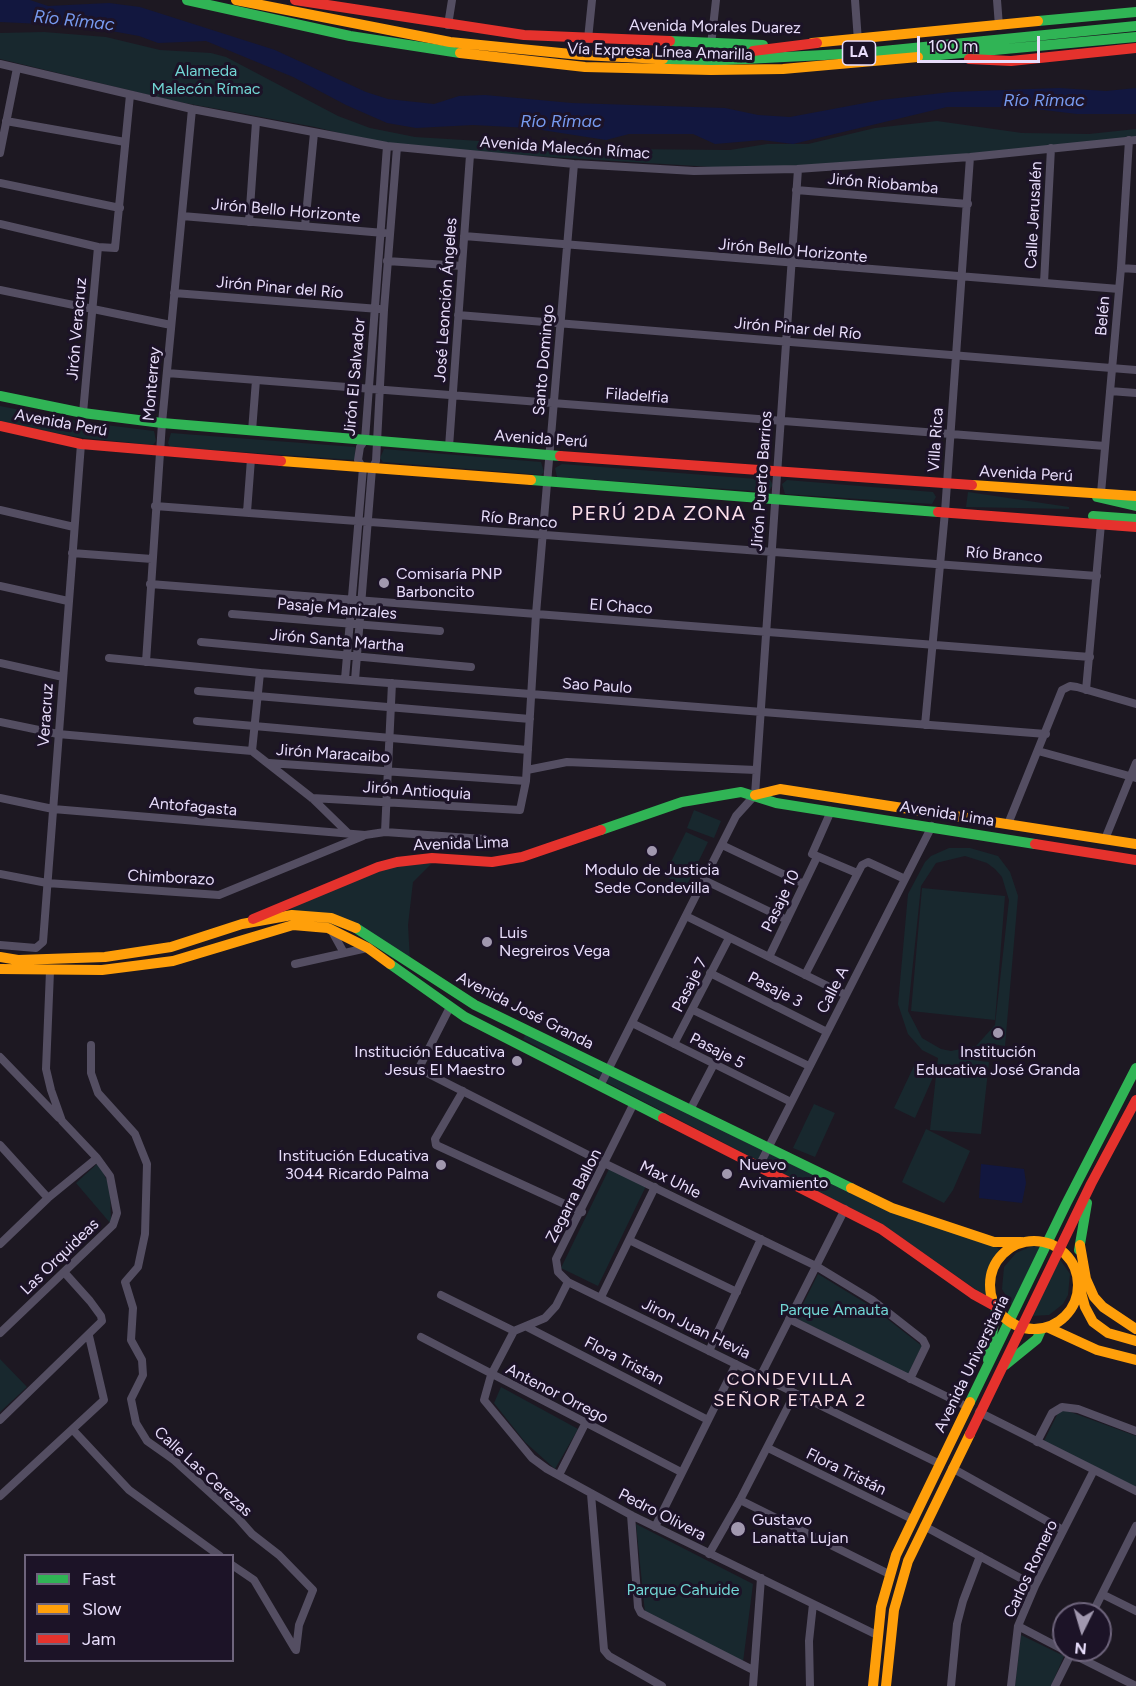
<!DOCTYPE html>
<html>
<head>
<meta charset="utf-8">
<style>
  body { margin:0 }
  #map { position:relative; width:1136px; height:1686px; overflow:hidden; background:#1d1822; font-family:Figtree,sans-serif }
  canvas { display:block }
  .legend { position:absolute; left:24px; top:1554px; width:210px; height:108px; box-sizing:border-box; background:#1c1327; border:2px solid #6e647c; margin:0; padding:8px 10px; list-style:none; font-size:18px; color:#e8ddfb }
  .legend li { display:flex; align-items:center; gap:12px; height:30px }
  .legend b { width:30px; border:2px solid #6e647c }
  .north { position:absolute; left:1052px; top:1602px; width:60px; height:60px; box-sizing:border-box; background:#1c1327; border:2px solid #6e647c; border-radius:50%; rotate:185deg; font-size:16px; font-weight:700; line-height:24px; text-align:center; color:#e8ddfb }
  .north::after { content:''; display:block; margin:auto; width:21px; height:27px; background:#a198af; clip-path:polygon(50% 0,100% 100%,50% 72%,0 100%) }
  .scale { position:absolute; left:917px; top:36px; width:123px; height:27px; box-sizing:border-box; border:3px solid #e8ddfb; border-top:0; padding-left:8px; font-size:18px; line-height:21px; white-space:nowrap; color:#e8ddfb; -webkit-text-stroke:4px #1c1327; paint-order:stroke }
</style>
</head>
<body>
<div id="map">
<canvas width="1136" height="1686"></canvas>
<ul class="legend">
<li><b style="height:8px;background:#30b455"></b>Fast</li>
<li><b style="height:8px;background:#ff9f0a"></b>Slow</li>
<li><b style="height:8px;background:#e5322d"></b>Jam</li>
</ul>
<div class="north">N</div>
<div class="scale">100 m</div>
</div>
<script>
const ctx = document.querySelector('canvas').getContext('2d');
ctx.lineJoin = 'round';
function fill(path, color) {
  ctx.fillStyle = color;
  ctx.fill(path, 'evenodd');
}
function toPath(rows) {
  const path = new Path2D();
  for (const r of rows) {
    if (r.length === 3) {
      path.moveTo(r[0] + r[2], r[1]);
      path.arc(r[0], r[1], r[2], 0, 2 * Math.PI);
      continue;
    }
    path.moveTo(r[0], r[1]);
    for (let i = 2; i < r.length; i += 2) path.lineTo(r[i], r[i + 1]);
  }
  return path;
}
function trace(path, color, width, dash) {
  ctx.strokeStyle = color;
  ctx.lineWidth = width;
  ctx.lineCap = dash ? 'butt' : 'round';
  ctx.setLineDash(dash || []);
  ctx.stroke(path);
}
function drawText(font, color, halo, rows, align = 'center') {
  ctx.font = font + ' Figtree,sans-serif';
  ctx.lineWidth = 6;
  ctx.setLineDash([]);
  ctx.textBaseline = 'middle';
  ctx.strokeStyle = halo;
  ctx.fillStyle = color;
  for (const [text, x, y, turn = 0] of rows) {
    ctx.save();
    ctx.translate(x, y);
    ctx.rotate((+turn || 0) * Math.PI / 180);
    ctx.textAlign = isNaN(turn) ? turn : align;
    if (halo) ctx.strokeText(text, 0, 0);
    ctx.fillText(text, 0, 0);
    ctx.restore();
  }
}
fill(toPath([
  [44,32,106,37,160,50,211,53,226,57,338,116,370,128,415,137,480,141,509,148,730,150,767,144,808,144,875,128,937,121,1022,133,1089,134,1136,129,1136,137,968,154,800,166,728,168,487,153,376,142,315,127,174,101,0,59,0,33],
  [0,406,82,422,154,431,156,441,153,445,84,438,45,431,0,421],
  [171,433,355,447,356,457,354,460,170,447,168,443],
  [384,449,541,462,544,472,541,475,383,462,380,458],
  [562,464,770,480,773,485,768,492,557,477,555,468],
  [787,480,933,492,936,497,932,504,785,494,782,484],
  [968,492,1069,507,1069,509,966,507],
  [694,810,721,821,714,838,687,828],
  [686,832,708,842,686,887,664,876],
  [949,848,970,848,998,856,1010,872,1018,896,1005,1046,992,1044,965,1059,989,1062,981,1134,930,1130,938,1058,922,1050,908,1034,898,1004,908,894,925,862,931,856],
  [965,856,987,863,995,869,1002,877,1009,900,995,1025,976,1046,951,1051,941,1049,922,1038,908,1011,921,886,936,863],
  [432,863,413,882,408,925,410,960,379,939,287,912,298,904,389,866],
  [922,888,1005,896,995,1020,911,1011],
  [526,1034,824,1180,996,1246,1000,1251,990,1271,988,1298,884,1226,523,1039],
  [914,1066,934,1075,915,1118,894,1108],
  [814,1104,835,1113,815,1157,793,1148],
  [926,1129,970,1151,953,1190,944,1203,902,1182],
  [98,1163,110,1186,111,1224,76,1183],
  [609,1169,646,1186,598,1286,561,1268],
  [1032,1246,1041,1247,1012,1306,1002,1289,1004,1267,1016,1253],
  [1059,1258,1070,1274,1068,1295,1063,1304,1049,1315,1031,1316],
  [818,1274,872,1307,922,1346,908,1374,796,1318],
  [0,1359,27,1387,0,1412],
  [501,1387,578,1429,555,1469,525,1442,494,1403],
  [1065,1410,1136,1436,1136,1488,1043,1443,1059,1411],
  [636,1524,753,1584,743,1662,645,1613],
  [1021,1635,1064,1656,1051,1686,1015,1686]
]), '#18282e');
fill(toPath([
  [0,0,30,0,48,6,109,3,140,7,275,50,366,92,388,99,434,104,459,96,485,95,572,103,725,108,758,115,790,117,881,100,951,92,1059,88,1106,91,1136,88,1136,114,1077,114,1019,107,947,107,793,144,762,140,715,144,693,134,629,134,606,140,529,128,473,125,416,128,387,123,346,105,293,77,206,41,158,43,139,36,84,26,0,22],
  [981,1164,1024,1169,1026,1183,1022,1203,979,1198]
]), '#12173f');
trace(toPath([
  [855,0,858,41],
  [997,0,999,26],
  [448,25,452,0],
  [588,39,592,0],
  [711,45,716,0],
  [0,64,192,109,387,146,574,164,694,171,797,169,970,157,1136,140],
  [6,121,125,142],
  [0,153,17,68],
  [0,183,120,208],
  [796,190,968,204],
  [182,216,384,233],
  [249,222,256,122],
  [0,224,98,247,115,248,130,95],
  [305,226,314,133],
  [464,236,1119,289],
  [387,261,462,266],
  [1121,268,1136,269],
  [1044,283,1051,148],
  [0,290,171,325],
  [174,293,379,309],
  [458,315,1136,370],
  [167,373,1105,446],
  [1110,391,1136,393],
  [83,413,98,247],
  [252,431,256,380],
  [449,447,470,155],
  [1101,493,1121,268,1129,140],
  [155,506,1097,576],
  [0,510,74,527],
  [247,512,251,459],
  [72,553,152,559],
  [150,584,1090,657],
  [0,586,68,601],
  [232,614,440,631],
  [201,642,471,667],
  [109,658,260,673,1046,734],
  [146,662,162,423,192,109],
  [0,663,63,677],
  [345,679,363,468,358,460,360,447,365,440,387,146],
  [355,680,372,469,376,461,384,310,397,147],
  [1086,690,1101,524],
  [198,691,530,719],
  [197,721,528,750],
  [0,722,58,734,252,751,312,798,348,833],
  [925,725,945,512,970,157],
  [252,751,260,673],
  [1038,751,1136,778],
  [269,763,526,781],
  [527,770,567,762,756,770],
  [0,798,53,809,365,835,385,832,484,839],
  [312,798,520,810,526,781,536,614,574,164],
  [831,811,812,854,857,873],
  [1008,824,1062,690,1070,686,1077,687,1136,704],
  [385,832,392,683],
  [1105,839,1136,763],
  [722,845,804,884],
  [0,874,47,883,219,895,363,836],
  [704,880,787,920],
  [686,916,846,995],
  [333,933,344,953],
  [0,945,36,948,43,942,81,444],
  [769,957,817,857],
  [295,964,367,948],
  [710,973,827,1032],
  [805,975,862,865,868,862,905,879],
  [450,1007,420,1066,421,1070,606,1164,816,1266,872,1300,923,1340,926,1346,910,1379],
  [693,1010,809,1066],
  [632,1023,791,1102],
  [674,1044,729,938],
  [91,1045,91,1073,98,1093,135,1134,147,1164,145,1234,138,1267,125,1282,133,1308,131,1340,142,1360,143,1375,131,1399,136,1423,147,1441,174,1460,237,1517,252,1534,279,1555,313,1590,299,1625,296,1650],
  [0,1057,59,1118],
  [600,1086,736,816,755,795,798,169],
  [463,1091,435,1139,436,1145,582,1212],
  [634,1103,556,1259,558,1272,568,1282,556,1306,545,1318,514,1331,491,1375,484,1400,532,1458,547,1469,631,1515,877,1635],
  [690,1110,714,1064],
  [0,1145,48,1198],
  [759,1166,932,826],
  [629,1240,737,1292],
  [0,1244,48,1198,97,1158],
  [568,1282,940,1464],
  [441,1295,514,1331],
  [601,1297,655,1187],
  [789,1319,968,1407],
  [527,1327,708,1420],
  [0,1333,113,1225,117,1213,110,1176,97,1158,62,1121,51,1090,46,1069,50,971],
  [421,1337,681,1472],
  [709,1351,761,1239],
  [761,1375,845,1209],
  [979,1412,1136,1491],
  [0,1420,102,1321,101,1316,90,1301,64,1272],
  [73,1430,129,1490,220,1556],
  [1037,1442,1052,1413,1062,1407,1078,1409,1136,1431],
  [768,1448,912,1519],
  [952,1468,1063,1530],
  [559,1475,585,1424],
  [591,1494,604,1650,609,1656,662,1686],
  [0,1496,104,1400,89,1336],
  [740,1500,889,1574],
  [631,1515,638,1607,641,1613,753,1670],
  [924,1526,1035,1586],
  [655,1527,736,1364],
  [709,1554,740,1500,795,1393],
  [232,1565,254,1580,295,1649],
  [1102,1594,1136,1611],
  [1092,1614,1136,1526],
  [1018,1626,1064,1650],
  [1064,1650,1136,1686],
  [753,1686,761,1578],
  [810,1686,809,1641,813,1604],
  [951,1686,957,1624,963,1601,980,1556],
  [1011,1686,1018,1626,1035,1586,1094,1470],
  [1055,1686,1073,1650]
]), '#544e62', 8);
trace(toPath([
  [187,0,350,36,460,53],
  [1038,21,1136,12],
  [670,41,763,45],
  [918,57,1136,37],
  [663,59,706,61,863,53,1136,26],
  [0,396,83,413,162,423,560,456],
  [531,480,938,512],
  [1097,497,1136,506],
  [1093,516,1136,519],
  [601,830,682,802,741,792,776,803,1035,844],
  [356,928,475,1005,851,1188],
  [390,964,465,1017,663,1118],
  [1079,1250,1087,1203],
  [988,1360,996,1310],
  [1005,1365,1037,1339,1041,1330],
  [970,1402,1066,1204,1136,1068]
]), '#30b455', 10);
trace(toPath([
  [236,0,450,42,581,55,663,59],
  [812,43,1038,21],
  [460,53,585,67,711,70,783,69,918,57],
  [281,461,531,480],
  [972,485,1136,496],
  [755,795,780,789,1136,844],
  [0,957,18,960,105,957,171,947,242,924,292,915,331,918,356,928],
  [0,969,102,970,173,961,293,925,328,928,368,948,390,964],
  [851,1188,892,1208,994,1242,1021,1242],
  [1034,1285,44],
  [1080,1245,1086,1279,1094,1297,1103,1307,1136,1329],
  [1078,1281,1085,1307,1093,1322,1108,1333,1136,1341],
  [1049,1328,1097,1350,1136,1360],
  [873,1686,881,1607,896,1555,970,1402],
  [886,1686,894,1610,908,1561,970,1434]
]), '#ff9f0a', 10);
trace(toPath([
  [295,0,524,35,670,41],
  [753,51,817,43],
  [969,59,1011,61,1136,48],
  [0,426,81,444,281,461],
  [560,456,972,485],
  [938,512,1136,527],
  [1035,844,1136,860],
  [253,919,378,867,397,862,432,858,492,862,522,857,601,830],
  [663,1118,881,1229,973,1294,993,1305],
  [970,1434,1091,1184,1136,1100]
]), '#e5322d', 10);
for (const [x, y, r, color] of [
  [384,583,6,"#a198af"],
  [652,851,6,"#a198af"],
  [487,942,6,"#a198af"],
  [998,1033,6,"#a198af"],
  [517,1061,6,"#a198af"],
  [441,1165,6,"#a198af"],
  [727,1174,6,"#a198af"],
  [738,1529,8,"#a198af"]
]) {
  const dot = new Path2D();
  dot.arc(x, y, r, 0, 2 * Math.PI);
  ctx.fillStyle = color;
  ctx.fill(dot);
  trace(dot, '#1c1327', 2);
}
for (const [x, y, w] of [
  [859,53,33]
]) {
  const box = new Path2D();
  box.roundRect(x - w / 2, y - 12, w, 24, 4.5);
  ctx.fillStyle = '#1c1327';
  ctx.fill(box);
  trace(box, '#e8ddfb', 1.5);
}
drawText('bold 15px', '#e8ddfb', null, [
  ["LA",859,53]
]);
drawText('16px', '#e8ddfb', '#1c1327', [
  ["Avenida Morales Duarez",715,27,1],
  ["Vía Expresa Línea Amarilla",660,52,2],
  ["Avenida Malecón Rímac",565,148,4],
  ["Jirón Riobamba",883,184,5],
  ["Jirón Bello Horizonte",286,211,5],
  ["Calle Jerusalén",1034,215,-87],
  ["Jirón Bello Horizonte",793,251,5],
  ["Jirón Pinar del Río",280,288,5],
  ["José Leonción Ángeles",446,300,-86],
  ["Belén",1103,316,-85],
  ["Jirón Veracruz",77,329,-85],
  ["Jirón Pinar del Río",798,329,5],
  ["Santo Domingo",544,360,-85],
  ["Jirón El Salvador",355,377,-85],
  ["Monterrey",152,384,-85],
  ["Filadelfia",637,396,4],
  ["Avenida Perú",61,423,10],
  ["Avenida Perú",541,439,4],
  ["Villa Rica",936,440,-86],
  ["Avenida Perú",1026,474,3],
  ["Jirón Puerto Barrios",762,481,-86],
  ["Río Branco",519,520,5],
  ["Río Branco",1004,555,4],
  ["El Chaco",621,607,4],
  ["Pasaje Manizales",337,609,5],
  ["Jirón Santa Martha",337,641,5],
  ["Sao Paulo",597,686,4],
  ["Veracruz",46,715,-86],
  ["Jirón Maracaibo",333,754,4],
  ["Jirón Antioquia",417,791,4],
  ["Antofagasta",193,807,5],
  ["Avenida Lima",947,814,9],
  ["Avenida Lima",461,844,-2],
  ["Chimborazo",171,878,3],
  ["Pasaje 10",781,901,-64],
  ["Pasaje 7",690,985,-63],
  ["Pasaje 3",775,990,27],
  ["Calle A",833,990,-63],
  ["Avenida José Granda",525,1011,27],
  ["Pasaje 5",717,1051,27],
  ["Max Uhle",670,1180,26],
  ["Zegarra Ballon",574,1196,-63],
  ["Las Orquideas",60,1257,-44],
  ["Jiron Juan Hevia",696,1329,26],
  ["Flora Tristan",624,1361,27],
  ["Avenida Universitaria",972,1364,-64],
  ["Antenor Orrego",557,1394,27],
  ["Calle Las Cerezas",203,1472,42],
  ["Flora Tristán",846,1472,26],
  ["Pedro Olivera",662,1515,27],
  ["Carlos Romero",1031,1569,-65]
]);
drawText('16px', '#71d4d3', '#1c1327', [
  ["Alameda",206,71],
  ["Malecón Rímac",206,89],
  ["Parque Amauta",834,1310],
  ["Parque Cahuide",683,1590]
]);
drawText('16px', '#e8ddfb', '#1c1327', [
  ["Comisaría PNP",396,574],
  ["Barboncito",396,592],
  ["Modulo de Justicia",652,870,"center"],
  ["Sede Condevilla",652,888,"center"],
  ["Luis",499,933],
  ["Negreiros Vega",499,951],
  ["Institución Educativa",505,1052,"right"],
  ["Jesus El Maestro",505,1070,"right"],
  ["Institución",998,1052,"center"],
  ["Educativa José Granda",998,1070,"center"],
  ["Institución Educativa",429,1156,"right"],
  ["3044 Ricardo Palma",429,1174,"right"],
  ["Nuevo",739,1165],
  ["Avivamiento",739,1183],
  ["Gustavo",752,1520],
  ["Lanatta Lujan",752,1538]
], 'left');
drawText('italic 18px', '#779aef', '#1c1327', [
  ["Río Rímac",74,21,6],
  ["Río Rímac",1044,101],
  ["Río Rímac",561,122]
]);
ctx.letterSpacing = '1.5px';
drawText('18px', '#fbdfea', '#1c1327', [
  ["CONDEVILLA",790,1380],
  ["SEÑOR ETAPA 2",790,1401]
]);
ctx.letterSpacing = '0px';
ctx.letterSpacing = '1.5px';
drawText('20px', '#fbdfea', '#1c1327', [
  ["PERÚ 2DA ZONA",659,514]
]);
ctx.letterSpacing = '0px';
</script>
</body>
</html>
